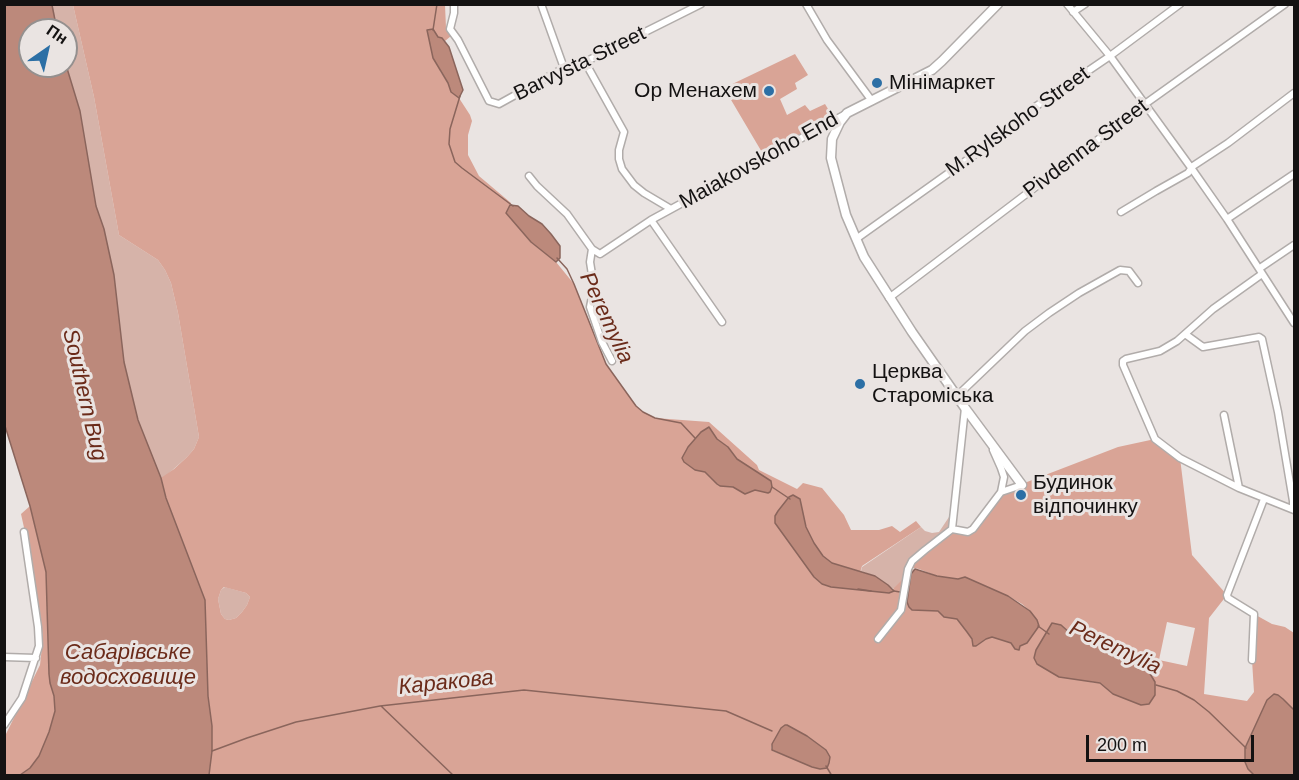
<!DOCTYPE html>
<html>
<head>
<meta charset="utf-8">
<style>
  body { margin:0 }
  #map { position:relative; width:1299px; height:780px; overflow:hidden; background:#eae4e2; font-family:Helvetica,sans-serif }
  canvas { display:block }
  .frame { position:absolute; inset:0; border:6px solid #141212; pointer-events:none }
  .north { position:absolute; left:18px; top:18px; width:60px; height:60px; box-sizing:border-box; background:#eae4e2; border:2px solid #94908f; border-radius:50%; rotate:34deg; font-size:16px; font-weight:700; line-height:24px; text-align:center; color:#141212 }
  .north::after { content:''; display:block; margin:auto; width:21px; height:27px; background:#2c6fa5; clip-path:polygon(50% 0,100% 100%,50% 72%,0 100%) }
  .scale { position:absolute; left:1086px; top:735px; width:168px; height:27px; box-sizing:border-box; border:3px solid #141212; border-top:0; padding-left:8px; font-size:18px; line-height:21px; white-space:nowrap; color:#141212; -webkit-text-stroke:4px #eae4e2; paint-order:stroke }
</style>
</head>
<body>
<div id="map">
<canvas width="1299" height="780"></canvas>
<div class="frame"></div>
<div class="north">Пн</div>
<div class="scale">200 m</div>
</div>
<script>
const ctx = document.querySelector('canvas').getContext('2d');
ctx.lineJoin = 'round';
function fill(path, color) {
  ctx.fillStyle = color;
  ctx.fill(path, 'evenodd');
}
function toPath(rows) {
  const path = new Path2D();
  for (const r of rows) {
    path.moveTo(r[0], r[1]);
    for (let i = 2; i < r.length; i += 2) path.lineTo(r[i], r[i + 1]);
  }
  return path;
}
function trace(path, color, width, dash) {
  ctx.strokeStyle = color;
  ctx.lineWidth = width;
  ctx.lineCap = dash ? 'butt' : 'round';
  ctx.setLineDash(dash || []);
  ctx.stroke(path);
}
function drawText(font, color, halo, rows, align = 'center') {
  ctx.font = font + ' Helvetica,sans-serif';
  ctx.lineWidth = 6;
  ctx.setLineDash([]);
  ctx.textBaseline = 'middle';
  ctx.strokeStyle = halo;
  ctx.fillStyle = color;
  for (const [text, x, y, turn = 0] of rows) {
    ctx.save();
    ctx.translate(x, y);
    ctx.rotate((+turn || 0) * Math.PI / 180);
    ctx.textAlign = isNaN(turn) ? turn : align;
    if (halo) ctx.strokeText(text, 0, 0);
    ctx.fillText(text, 0, 0);
    ctx.restore();
  }
}
fill(toPath([
  [52,5,73,5,94,97,119,235,158,260,165,270,171,283,178,313,199,437,194,449,187,457,168,474,214,596,158,516,124,362,114,275,104,229,96,206,80,111,66,65,66,30,57,30],
  [949,517,953,517,952,529,912,561,904,591,892,588,875,576,861,571,862,567,921,527,925,531,932,533,939,532],
  [225,587,246,593,250,597,247,605,242,612,236,618,229,620,225,619,221,614,218,599,221,590]
]), '#d6b3a9');
fill(toPath([
  [73,5,445,5,446,28,451,36,445,41,442,38,440,71,448,83,451,92,459,98,470,115,472,121,468,135,468,155,479,176,511,203,507,214,531,242,556,262,574,284,606,364,636,406,643,412,655,418,709,422,757,465,759,470,797,489,803,483,822,488,844,515,851,530,879,530,892,526,900,532,916,521,921,527,862,566,855,589,889,593,912,570,915,569,912,571,907,602,910,608,912,610,938,611,944,617,957,619,967,632,976,646,986,639,992,636,1011,643,1015,649,1030,611,1022,604,1008,596,965,577,958,579,937,576,919,569,909,567,952,529,968,532,1001,492,1118,447,1155,439,1180,458,1192,555,1227,595,1209,618,1204,694,1247,701,1254,692,1252,660,1254,614,1272,624,1285,627,1294,633,1294,710,1283,699,1248,769,1254,775,209,775,212,751,212,726,208,696,205,600,166,498,161,478,174,469,187,457,194,449,199,437,178,313,171,283,165,270,158,260,119,235,94,97],
  [717,439,728,447,737,459,771,481,772,487,770,492,768,493,755,490,745,494,733,487,717,484,705,472],
  [224,587,246,593,250,597,247,605,242,612,236,618,229,620,225,619,221,614,218,599,221,590],
  [1167,622,1195,628,1187,666,1159,660],
  [1052,623,1061,625,1070,633,1077,627,1125,654,1155,683,1155,695,1149,703,1113,694,1100,683,1091,682,1047,633],
  [807,736,826,750,830,760,783,755,773,751,771,748,772,744],
  [795,54,808,75,795,83,797,89,780,99,787,115,805,105,810,111,825,104,833,117,763,154,724,88],
  [30,506,46,572,49,674,50,683,54,696,55,711,49,732,39,756,30,768,20,775,5,776,5,736,40,665,43,637,36,604,30,548,25,532,21,514]
]), '#d9a496');
const water = toPath([
  [4,5,52,5,57,30,30,30,30,66,66,65,80,111,96,206,104,229,114,275,124,362,138,420,161,478,166,498,205,600,208,696,212,726,212,751,209,775,20,775,30,768,39,756,49,732,55,711,54,696,50,683,49,674,46,572,30,506,5,426,4,5],
  [433,29,438,37,442,38,449,47,463,90,459,98,451,92,448,83,433,58,427,30,433,29],
  [510,205,518,206,529,216,542,224,551,234,560,246,560,258,556,262,531,242,506,213,510,205],
  [709,427,717,439,728,447,737,459,771,481,772,487,770,492,768,493,755,490,745,494,733,487,720,486,717,484,705,472,695,470,684,462,682,458,688,447,701,432,709,427],
  [793,495,800,499,806,527,814,543,823,556,832,563,875,576,888,585,894,591,889,593,831,587,822,584,814,577,775,523,775,516,778,511,789,497,793,495],
  [915,569,937,576,958,579,965,577,1008,596,1030,611,1037,620,1039,626,1027,643,1020,646,1019,650,1015,649,1011,643,992,637,986,639,976,646,973,646,972,639,967,632,957,619,944,617,938,611,912,610,909,607,907,602,911,574,915,569],
  [1052,623,1061,625,1070,633,1076,627,1125,654,1149,672,1155,682,1155,695,1149,704,1141,705,1113,694,1100,683,1059,677,1037,664,1034,658,1036,650,1052,623],
  [1274,694,1278,695,1283,699,1294,710,1294,775,1254,775,1248,769,1245,762,1245,748,1267,700,1274,694],
  [785,725,787,725,807,736,826,750,830,757,829,763,827,768,820,769,812,767,772,750,772,744,781,728,785,725]
]);
fill(water, '#bc897b');
trace(water, '#8a655c', 1.5);
trace(toPath([
  [433,30,437,4],
  [460,96,450,129,449,144,455,162,462,168,513,206],
  [557,258,567,269,574,284,606,364,636,406,643,412,655,418,681,423,695,438],
  [772,487,790,499],
  [858,589,871,591],
  [894,591,900,592],
  [1038,626,1049,634],
  [1156,685,1177,691,1194,700,1209,712,1246,748],
  [381,706,454,776],
  [212,751,247,738,296,722,380,706,524,690,726,711,772,731],
  [826,766,832,776]
]), '#8a655c', 1.5);
const street = toPath([
  [454,4,454,13,450,29,458,40,489,101,499,104,564,68,585,62,701,4],
  [541,4,564,68],
  [806,4,827,40,872,101],
  [1067,4,1110,56,1192,169,1227,219,1294,323],
  [1073,12,1085,4],
  [585,62,624,132,619,150,619,159,622,169,634,185,644,193,671,209],
  [529,176,537,186,567,214,592,249,600,254,651,220,844,115],
  [1121,212,1156,191,1188,173,1193,166,1228,143,1294,93],
  [1227,219,1294,174],
  [651,220,722,322],
  [856,239,974,155,1035,107,1110,56,1180,4],
  [592,249,590,262,594,287,590,307,602,342,612,361],
  [1260,268,1294,245],
  [1262,274,1213,309,1177,341,1160,351,1126,359,1123,361,1123,365,1155,439,1180,458,1239,488,1294,510],
  [889,298,1145,104,1285,4],
  [1185,334,1203,347,1259,337,1262,339,1278,412,1293,501,1293,509],
  [957,396,1025,331,1049,313,1079,293,1120,270,1129,271,1138,283],
  [965,408,952,529,968,532,973,529,1001,492],
  [1224,415,1239,488],
  [993,450,1001,468,1004,477,1001,492,1022,485],
  [878,639,901,610,908,569,912,561,925,550,952,529],
  [4,657,36,658],
  [1252,660,1254,614,1228,598,1227,595,1264,499],
  [4,725,22,698,39,646,38,627,24,532]
]);
const secondary = toPath([
  [998,4,942,61,932,70,847,113,840,122,832,139,831,158,846,215,864,257,912,332,965,408,1022,485]
]);
trace(street, '#b1acaa', 9);
trace(secondary, '#b1acaa', 11);
trace(street, '#fff', 6);
trace(secondary, '#fff', 8);
for (const [x, y, r, color] of [
  [877,83,6,"#2c6fa5"],
  [769,91,6,"#2c6fa5"],
  [860,384,6,"#2c6fa5"],
  [1021,495,6,"#2c6fa5"]
]) {
  const dot = new Path2D();
  dot.arc(x, y, r, 0, 2 * Math.PI);
  ctx.fillStyle = color;
  ctx.fill(dot);
  trace(dot, '#eae4e2', 2);
}
drawText('21px', '#141212', '#eae4e2', [
  ["Barvysta Street",580,64,-26],
  ["M.Rylskoho Street",1018,122,-36],
  ["Pivdenna Street",1086,149,-37],
  ["Maiakovskoho End",759,161,-29]
]);
drawText('21px', '#141212', '#eae4e2', [
  ["Мінімаркет",889,83],
  ["Ор Менахем",757,91,"right"],
  ["Церква",872,372],
  ["Староміська",872,396],
  ["Будинок",1033,483],
  ["відпочинку",1033,507]
], 'left');
drawText('italic 22px', '#6b2b1a', '#eae4e2', [
  ["Peremylia",606,318,65],
  ["Southern Bug",84,395,77],
  ["Peremylia",1115,648,25],
  ["Сабарівське",128,653],
  ["водосховище",128,678],
  ["Каракова",446,683,-6]
]);
</script>
</body>
</html>
